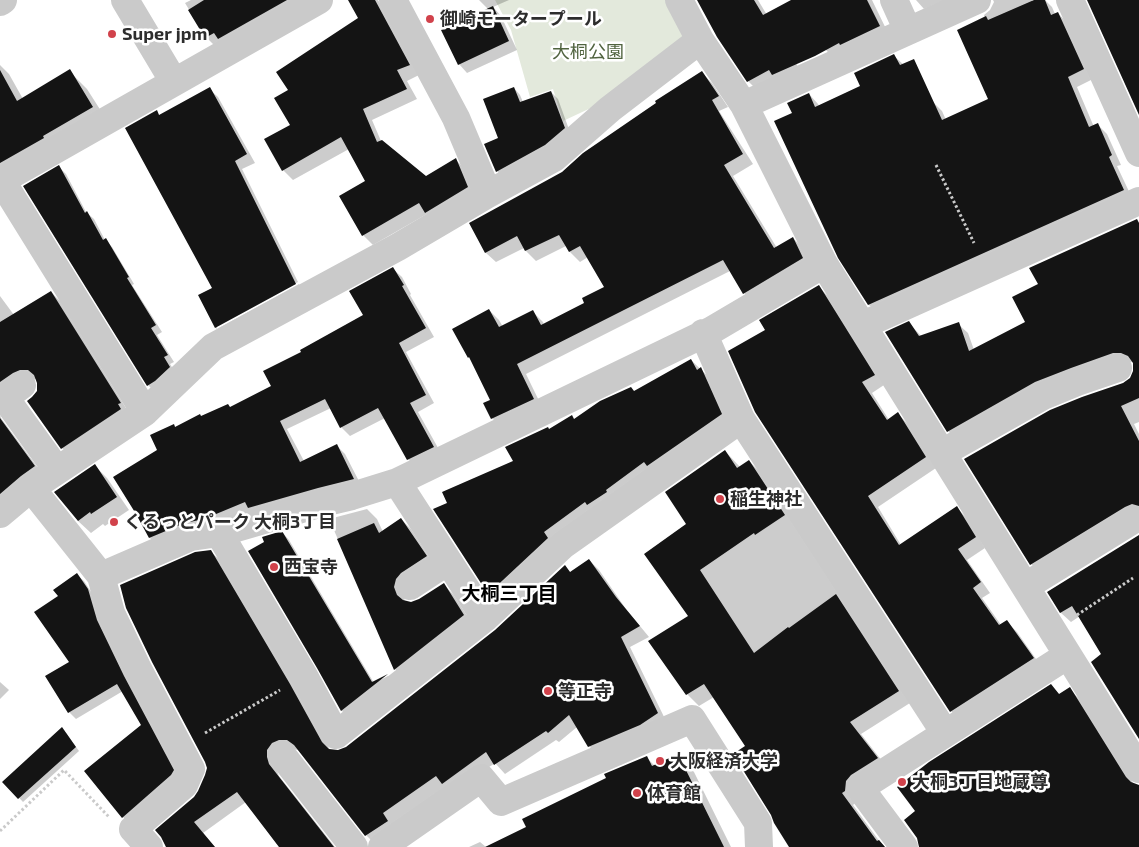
<!DOCTYPE html>
<html>
<head>
<meta charset="utf-8">
<style>
  body { margin:0 }
  canvas { display:block; background:#fff }
</style>
</head>
<body>
<canvas width="1139" height="847"></canvas>
<script>
const ctx = document.querySelector('canvas').getContext('2d');
ctx.lineJoin = 'round';
function fill(path, color) {
  ctx.fillStyle = color;
  ctx.fill(path, 'evenodd');
}
function toPath(rows) {
  const path = new Path2D();
  for (const r of rows) {
    path.moveTo(r[0], r[1]);
    for (let i = 2; i < r.length; i += 2) path.lineTo(r[i], r[i + 1]);
  }
  return path;
}
function trace(path, color, width, dash) {
  ctx.strokeStyle = color;
  ctx.lineWidth = width;
  ctx.lineCap = dash ? 'butt' : 'round';
  ctx.setLineDash(dash || []);
  ctx.stroke(path);
}
function drawText(font, color, halo, rows, align = 'center') {
  ctx.font = font + ' "Exo 2","Noto Sans JP",sans-serif';
  ctx.lineWidth = 5;
  ctx.setLineDash([]);
  ctx.textBaseline = 'middle';
  ctx.strokeStyle = halo;
  ctx.fillStyle = color;
  for (const [text, x, y, turn = 0] of rows) {
    ctx.save();
    ctx.translate(x, y);
    ctx.rotate((+turn || 0) * Math.PI / 180);
    ctx.textAlign = isNaN(turn) ? turn : align;
    if (halo) ctx.strokeText(text, 0, 0);
    ctx.fillText(text, 0, 0);
    ctx.restore();
  }
}
fill(toPath([
  [495,0,669,0,687,31,683,44,610,99,563,121,553,89,530,97,511,30]
]), '#e3e9dc');
fill(toPath([
  [191,0,301,0,221,52,206,37,185,3],
  [350,0,378,0,388,17,419,75,407,81,417,99,372,120,381,141,426,178,456,160,466,170,478,198,436,222,427,214,373,245,363,235,366,182,349,149,293,180,283,170,291,126,289,90,360,18],
  [479,0,509,0,493,7,501,16,517,50,467,73,459,64,488,9],
  [702,0,758,0,806,80,762,95,748,81],
  [802,0,872,0,890,37,836,61,826,50],
  [916,0,945,0,924,9],
  [993,0,1032,0,1033,2,1037,0,1045,0,1052,7,1055,14,1058,13,1067,23,1093,79,1077,87,1094,127,1098,125,1107,134,1121,165,1117,166,1133,200,879,314,869,305,840,257,794,113,809,94,818,104,823,113,862,87,894,56,904,65,933,102,942,111,946,120,990,100,985,18,984,15,990,10,994,2],
  [0,65,9,74,23,99,69,71,87,89,110,125,0,199],
  [702,73,712,83,728,107,719,111,753,164,733,176,777,248,793,238,803,248,813,268,754,303,744,293,730,271,526,374,543,409,502,428,492,418,485,404,491,400,472,360,469,357,489,310,499,320,503,327,533,312,543,322,544,325,586,303,606,288,588,257,580,262,570,252,566,246,536,261,526,251,524,248,496,262,486,253,471,224,562,173],
  [514,88,520,95,523,102,551,92,558,99,571,135,503,178,497,171,500,138],
  [209,89,218,97,255,163,242,169,298,282,217,326,217,329,299,284,304,293,224,336,216,328,214,288,156,112,160,116],
  [59,167,66,174,86,212,94,219,105,240,112,247,134,284,132,285,162,332,157,335,174,362,170,364,176,374,155,392,148,385],
  [1137,221,1139,223,1139,422,1134,424,1139,434,1139,515,1041,574,1031,564,1124,384,1131,379,1135,371,1134,363,1132,362,1123,362,958,441,948,431,887,333,909,323,922,337,958,324,968,333,974,350,1026,323,1040,285],
  [393,269,402,277,411,294,410,295,434,337,406,352,434,403,418,412,442,455,417,468,408,459,385,418,350,436,341,427,331,408,287,429,304,461,337,446,345,454,362,487,158,546,150,538,159,450,174,425,176,428,202,417,230,408,273,387,303,353,364,315],
  [819,287,829,297,884,385,872,393,889,420,898,414,908,424,936,468,878,507,901,545,957,508,967,518,985,548,967,560,990,593,982,598,1001,625,1007,622,1017,632,1043,669,961,722,951,711,766,331],
  [51,292,61,302,129,413,72,458,62,448,28,401,38,391,37,379,30,379,0,402,0,296,14,315],
  [691,360,712,380,732,425,500,604,489,593,449,503,514,462,549,430,574,420,634,392],
  [0,414,1,418,44,476,0,511],
  [725,451,740,467,749,461,761,473,910,703,861,734,889,770,853,805,880,842,885,847,791,847,747,746,714,697,699,706,687,694,689,616,688,524],
  [95,466,107,478,129,510,105,526,103,524,91,533,78,521],
  [367,509,377,519,383,532,401,519,411,529,435,566,404,598,405,602,411,603,419,600,443,584,453,594,473,625,404,678,395,669,329,519],
  [282,532,289,540,374,683,388,676,394,682,349,718,342,711,319,667,266,542],
  [1139,536,1139,737,1103,655,1080,616,1071,622,1061,613,1048,592],
  [210,551,221,561,300,695,330,750,337,752,346,748,496,631,565,566,571,573,589,560,599,570,626,609,649,637,630,647,667,723,599,756,589,746,577,727,559,742,556,740,505,774,495,763,376,845,366,835,301,751,299,750,291,749,276,768,279,776,335,847,279,847,246,802,203,833,215,847,167,847,199,792,208,768],
  [77,575,84,581,95,598,180,777,129,824,123,817,143,726,123,691,76,719,69,712,47,677,71,662,59,596],
  [0,682,9,690,0,699],
  [1051,686,1060,695,1070,689,1081,701,1133,783,1139,808,1139,847,921,847],
  [66,733,79,751,23,802,4,782],
  [678,756,694,772,731,847,488,847,528,828,608,779,646,757,655,766],
  [480,842,486,847,469,847]
]), '#0003');
fill(toPath([
  [204,0,287,0,218,39,214,33,205,38,188,10],
  [348,0,375,0,410,65,397,70,407,89,363,109,377,142,382,140,426,176,456,158,468,187,425,213,419,203,362,236,339,196,365,181,341,137,282,171,264,139,290,125,274,98,288,90,276,72,358,18],
  [697,0,754,0,763,15,791,0,867,0,880,26,840,45,839,43,815,56,772,75,769,70,747,82,717,37],
  [1034,0,1045,0,1051,15,1058,12,1084,69,1068,77,1089,127,1098,123,1112,155,1109,157,1124,190,868,305,838,258,774,121,792,113,787,103,809,93,815,107,860,86,854,73,894,54,900,65,914,59,942,120,988,99,957,30,986,16,988,20],
  [1087,0,1139,0,1139,115],
  [493,6,509,41,458,65,441,30],
  [70,69,93,107,43,136,44,138,0,163,0,70,17,101],
  [702,71,719,96,712,100,743,154,724,165,774,248,793,237,803,258,743,294,723,260,517,364,534,399,491,419,483,403,490,400,469,357,468,358,452,329,489,309,499,327,533,310,541,325,584,303,582,298,604,287,580,246,569,252,559,235,525,251,517,236,485,253,469,223,562,172,583,153,656,103,655,101],
  [210,87,247,154,235,161,296,284,215,328,198,295,212,288,125,128,157,110,159,115],
  [514,87,520,102,551,91,565,128,545,145,496,172,484,144,498,138,483,99],
  [59,165,85,213,87,211,103,240,106,238,129,277,127,278,156,325,151,328,168,355,164,357,170,367,155,381,147,386,23,186],
  [1137,219,1139,223,1139,398,1121,406,1139,441,1139,506,1132,504,1125,507,1030,565,964,459,1050,410,1082,397,1123,383,1130,378,1133,371,1133,363,1128,356,1121,353,1113,353,1071,368,1035,382,947,432,885,332,909,321,919,336,959,322,969,351,1025,322,1012,297,1038,284,1029,268],
  [393,267,404,285,402,286,426,328,399,343,426,395,410,403,434,447,407,460,378,408,340,428,325,399,280,421,300,462,337,444,354,479,318,488,248,508,245,502,204,519,185,523,149,538,136,514,113,477,157,450,150,435,174,424,175,427,200,414,201,416,228,404,230,407,271,386,263,371,301,352,300,350,363,315,349,291],
  [819,285,875,375,862,382,887,420,898,412,926,457,868,496,899,545,957,506,976,537,958,549,981,582,973,588,999,625,1007,620,1034,658,950,712,755,412,728,351,765,330,759,320],
  [51,291,121,403,118,404,121,409,61,449,27,401,32,397,37,391,37,383,34,375,28,370,20,370,13,373,0,382,0,322],
  [691,359,697,370,701,367,722,414,647,466,644,462,606,490,607,492,587,505,585,502,544,532,548,538,488,594,433,509,447,503,442,492,513,461,505,447,548,427,549,429,572,415,574,419,600,401,631,387,634,391],
  [0,418,35,466,21,476,0,494],
  [725,450,737,468,749,460,785,515,755,535,754,533,700,570,754,653,788,627,789,628,836,594,899,691,850,722,878,758,851,775,846,781,845,791,842,793,877,841,879,840,885,847,789,847,774,823,771,815,733,754,745,746,704,684,686,695,648,641,688,616,644,554,686,524,665,492],
  [95,464,117,497,91,514,90,512,78,521,54,492],
  [401,518,427,556,401,573,396,579,394,587,397,595,403,600,411,602,419,599,444,583,464,615,394,670,337,539,374,523,379,533],
  [282,531,372,682,388,674,341,711,317,668,248,551,264,542,262,537],
  [1139,535,1139,739,1091,662,1101,654,1072,606,1060,613,1047,592],
  [211,550,290,684,322,742,329,749,338,750,346,747,495,630,565,565,570,572,589,559,616,597,640,626,621,637,658,713,640,725,588,747,569,715,548,733,546,731,494,765,486,752,442,784,436,776,383,813,388,821,365,836,294,745,287,740,279,740,272,743,267,750,267,757,269,764,334,847,279,847,237,792,194,822,215,847,166,847,161,837,155,830,194,797,198,791,205,775,207,768,205,762,152,662,126,608,120,585,195,552],
  [77,573,88,589,97,620,124,676,174,770,171,775,122,818,84,771,141,725,117,684,68,713,45,676,69,662,34,612,58,596,53,590],
  [1051,684,1059,694,1070,687,1126,777,1131,782,1139,785,1139,847,919,847,917,838,904,820,915,811,897,787,929,762],
  [62,727,76,747,18,799,2,782],
  [678,754,724,847,485,847,526,827,522,819,606,778,604,774,647,756,652,766]
]), '#141414');
trace(toPath([
  [936,165,974,243],
  [1077,615,1133,578],
  [205,733,280,690],
  [0,831,64,770,109,817]
]), '#cacaca', 3, [2.5, 2.5]);
trace(toPath([
  [125,0,174,82],
  [393,0,456,118,488,194],
  [679,0,700,40,744,105,824,264,1139,769],
  [894,0,908,31],
  [1070,0,1139,153],
  [0,2,3,0],
  [744,105,977,0],
  [1,180,145,412],
  [0,181,319,0],
  [863,325,1139,201],
  [703,333,741,419,945,733],
  [22,385,5,398,57,470],
  [942,453,1043,396,1077,382,1118,368],
  [397,482,485,618],
  [31,488,101,576,191,537,219,533,322,503,352,496,397,482,712,330,824,264],
  [0,514,31,488,145,412,213,347,398,247,488,194,554,158,610,109,700,40],
  [219,533,304,676,336,735,485,618,563,545,741,419],
  [101,576,111,613,138,669,191,769,184,785,133,829,149,847],
  [410,586,448,561],
  [1026,586,1133,520],
  [282,755,354,847],
  [382,847,481,778,501,802,692,719,758,823,759,847],
  [904,847,860,788,1068,655]
]), '#cacaca', 28);
for (const [x, y, r, color] of [
  [430,19,5,"#d1424b"],
  [112,34,5,"#d1424b"],
  [720,499,5,"#d1424b"],
  [114,522,5,"#d1424b"],
  [274,567,5,"#d1424b"],
  [548,691,5,"#d1424b"],
  [660,761,5,"#d1424b"],
  [902,782,5,"#d1424b"],
  [637,793,5,"#d1424b"]
]) {
  const dot = new Path2D();
  dot.arc(x, y, r, 0, 2 * Math.PI);
  ctx.fillStyle = color;
  ctx.fill(dot);
  trace(dot, '#fff', 2);
}
drawText('bold 18px', '#2d2d2d', '#fff', [
  ["御崎モータープール",440,19],
  ["Super jpm",122,34],
  ["稲生神社",730,499],
  ["くるっとパーク 大桐3丁目",124,522],
  ["西宝寺",284,567],
  ["等正寺",558,691],
  ["大阪経済大学",670,761],
  ["大桐3丁目地蔵尊",912,782],
  ["体育館",647,793]
], 'left');
drawText('18px', '#50633f', '#fff', [
  ["大桐公園",588,52]
]);
drawText('bold 19px', '#000', '#fff', [
  ["大桐三丁目",509,594]
]);
</script>
</body>
</html>
